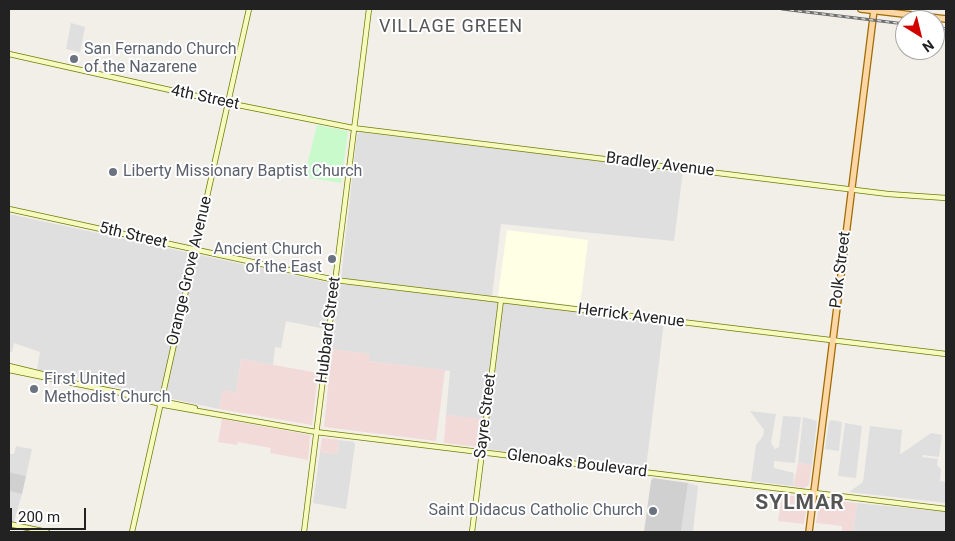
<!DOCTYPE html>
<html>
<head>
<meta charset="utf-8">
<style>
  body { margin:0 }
  #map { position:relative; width:955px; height:541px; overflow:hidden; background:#f2efe9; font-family:Roboto,sans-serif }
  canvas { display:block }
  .frame { position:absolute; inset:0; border:10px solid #222; pointer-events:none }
  .north { position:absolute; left:895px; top:10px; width:50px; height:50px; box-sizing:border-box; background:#fff; border:1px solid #a7a7a7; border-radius:50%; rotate:144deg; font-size:14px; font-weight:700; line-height:20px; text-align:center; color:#222 }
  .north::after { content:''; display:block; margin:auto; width:18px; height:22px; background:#d40000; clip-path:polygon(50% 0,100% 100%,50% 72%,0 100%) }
  .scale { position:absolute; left:10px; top:508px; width:76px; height:22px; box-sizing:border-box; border:2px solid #222; border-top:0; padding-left:6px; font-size:15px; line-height:18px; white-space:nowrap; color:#222; -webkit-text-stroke:4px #fff; paint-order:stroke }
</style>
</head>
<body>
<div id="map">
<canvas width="955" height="541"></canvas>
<div class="frame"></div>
<div class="north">N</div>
<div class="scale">200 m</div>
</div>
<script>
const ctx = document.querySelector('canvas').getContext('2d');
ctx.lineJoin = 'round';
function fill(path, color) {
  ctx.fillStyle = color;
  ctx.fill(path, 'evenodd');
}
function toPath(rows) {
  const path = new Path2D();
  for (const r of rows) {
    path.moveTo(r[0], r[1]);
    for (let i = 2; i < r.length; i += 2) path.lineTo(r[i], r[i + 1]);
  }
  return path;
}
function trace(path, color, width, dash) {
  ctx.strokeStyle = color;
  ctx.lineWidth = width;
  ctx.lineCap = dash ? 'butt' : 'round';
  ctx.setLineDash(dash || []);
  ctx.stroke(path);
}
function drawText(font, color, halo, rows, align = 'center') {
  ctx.font = font + ' Roboto,sans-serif';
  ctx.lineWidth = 4;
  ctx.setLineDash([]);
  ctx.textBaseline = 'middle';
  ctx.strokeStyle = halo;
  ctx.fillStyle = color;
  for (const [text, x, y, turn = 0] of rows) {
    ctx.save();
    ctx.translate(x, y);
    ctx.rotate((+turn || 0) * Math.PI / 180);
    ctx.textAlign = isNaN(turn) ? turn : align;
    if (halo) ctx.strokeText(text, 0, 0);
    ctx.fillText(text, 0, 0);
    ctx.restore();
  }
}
fill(toPath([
  [71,23,85,27,80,52,66,49],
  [360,132,683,171,674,241,501,224,492,296,341,278,357,135],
  [9,214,330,283,325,329,286,321,281,348,275,347,273,365,241,359,236,393,223,390,219,409,37,370,40,352,14,343,12,352,9,351],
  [342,284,664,322,646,468,486,449,488,421,446,415,450,371,369,361,369,354,332,349,338,286],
  [750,411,776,414,771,443,775,449,779,447,783,416,801,417,795,463,774,461,774,468,794,473,793,486,751,481,756,445,763,436,764,430],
  [803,417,817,421,812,465,798,463],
  [831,420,842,422,839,451,825,449,829,422],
  [845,423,862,426,856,478,838,476],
  [870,426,902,430,900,453,901,454,931,433,942,435,939,457,923,455,922,457,938,459,937,465,941,469,940,481,946,482,946,503,849,492,863,482],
  [339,440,354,442,355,445,346,509,313,503,320,452,337,454],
  [16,446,32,449,26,476,9,472,9,454,14,454],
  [688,483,698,486,693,532,681,532],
  [9,491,22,494,14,522,9,521],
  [857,503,946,512,946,532,853,532]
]), '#e0dfdf');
fill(toPath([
  [332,349,370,354,369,361,445,370,436,441,324,427],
  [241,359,318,373,312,425,219,409,223,390,236,393],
  [446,415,483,419,479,447,444,443],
  [222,419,310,435,308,460,270,453,271,448,238,442,237,445,218,442],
  [322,438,339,440,337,454,320,452],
  [798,463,812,465,809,485,803,488,793,486],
  [782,495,808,497,804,524,778,521],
  [820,499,857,503,853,532,842,532,842,526,816,523]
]), '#f2dad9');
fill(toPath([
  [507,230,588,240,580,306,498,296]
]), '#ffffe5');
fill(toPath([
  [9,472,26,476,22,494,9,491],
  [653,478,688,483,681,532,644,532,651,481]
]), '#d0d0d0');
fill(toPath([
  [317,125,348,131,341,183,304,177]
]), '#c8facc');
const secondary = toPath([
  [9,54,228,103,353,128,888,194,946,198],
  [9,209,335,280,946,354],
  [9,366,42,374],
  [9,370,195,408],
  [124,394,164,405,316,432,946,509],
  [9,524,47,532],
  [132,532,249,9],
  [304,532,369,9],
  [472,532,501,300]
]);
const primary = toPath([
  [861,9,946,19],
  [809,532,874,10]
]);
trace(secondary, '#707d05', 6);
trace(primary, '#a06b00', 8);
trace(secondary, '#f7fabf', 4.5);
trace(primary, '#fcd6a4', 5.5);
const rail = toPath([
  [782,9,905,24],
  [935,27,946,29]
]);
trace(rail, '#707070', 3);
trace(rail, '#fff', 1, [4]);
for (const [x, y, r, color] of [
  [74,59,5,"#6b7280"],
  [113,172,5,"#6b7280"],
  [332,259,5,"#6b7280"],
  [34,389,5,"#6b7280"],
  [653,511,5,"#6b7280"]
]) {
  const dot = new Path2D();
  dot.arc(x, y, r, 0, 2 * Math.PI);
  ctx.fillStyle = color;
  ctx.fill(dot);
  trace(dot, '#fff', 2);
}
drawText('16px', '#5b616d', '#fff', [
  ["San Fernando Church",84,50],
  ["of the Nazarene",84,68],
  ["Liberty Missionary Baptist Church",123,172],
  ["Ancient Church",322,250,"right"],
  ["of the East",322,268,"right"],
  ["First United",44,380],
  ["Methodist Church",44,398],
  ["Saint Didacus Catholic Church",643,511,"right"]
], 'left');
drawText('16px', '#222', '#fff', [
  ["4th Street",205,98,12],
  ["Bradley Avenue",660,165,7],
  ["5th Street",133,236,13],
  ["Polk Street",841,270,-83],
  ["Orange Grove Avenue",190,271,-77],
  ["Herrick Avenue",631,316,7],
  ["Hubbard Street",329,330,-83],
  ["Sayre Street",486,416,-83],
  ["Glenoaks Boulevard",577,464,7]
]);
ctx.letterSpacing = '1px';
drawText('18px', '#555', '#fff', [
  ["VILLAGE GREEN",451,27]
]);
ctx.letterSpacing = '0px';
ctx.letterSpacing = '1px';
drawText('bold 21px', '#555', '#fff', [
  ["SYLMAR",800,504]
]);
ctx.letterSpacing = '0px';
</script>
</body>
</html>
